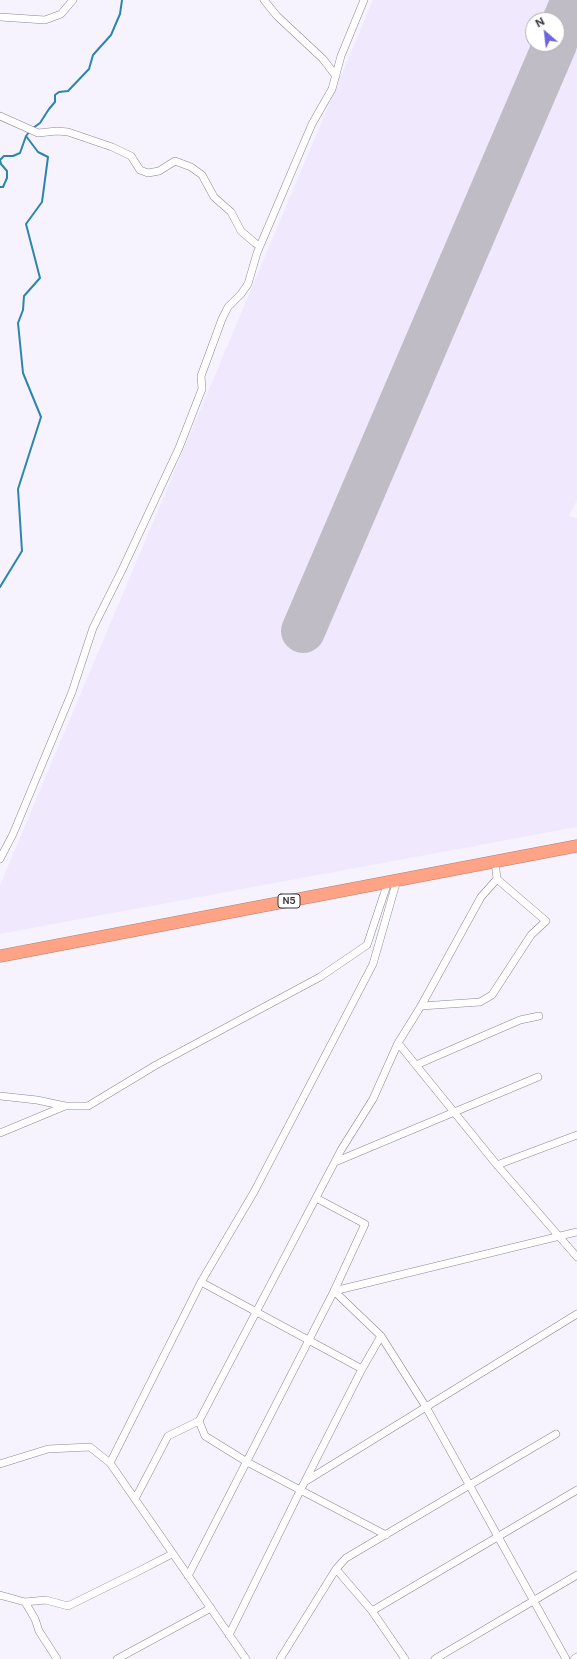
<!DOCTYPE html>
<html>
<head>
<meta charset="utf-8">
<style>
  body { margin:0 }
  #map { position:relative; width:577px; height:1659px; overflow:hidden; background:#f7f3fe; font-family:"Public Sans",sans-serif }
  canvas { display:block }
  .north { position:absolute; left:525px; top:12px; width:40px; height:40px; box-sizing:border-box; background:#fff; border:1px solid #b0afb1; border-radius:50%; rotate:332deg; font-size:11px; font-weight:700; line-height:16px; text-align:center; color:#39373d }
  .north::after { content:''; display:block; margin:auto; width:14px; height:18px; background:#6b65df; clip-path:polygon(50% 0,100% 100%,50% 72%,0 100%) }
</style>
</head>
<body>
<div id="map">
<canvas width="577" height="1659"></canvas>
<div class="north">N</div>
</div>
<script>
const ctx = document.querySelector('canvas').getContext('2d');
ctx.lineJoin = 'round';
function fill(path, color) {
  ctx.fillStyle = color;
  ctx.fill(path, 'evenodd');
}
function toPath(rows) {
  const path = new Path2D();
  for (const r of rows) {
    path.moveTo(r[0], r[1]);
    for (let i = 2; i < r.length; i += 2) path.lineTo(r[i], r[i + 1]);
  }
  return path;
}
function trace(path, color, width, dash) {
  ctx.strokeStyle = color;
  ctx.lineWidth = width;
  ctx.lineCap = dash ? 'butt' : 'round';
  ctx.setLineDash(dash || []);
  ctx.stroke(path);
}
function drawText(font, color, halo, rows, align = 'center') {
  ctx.font = font + ' "Public Sans",sans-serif';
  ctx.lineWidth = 3.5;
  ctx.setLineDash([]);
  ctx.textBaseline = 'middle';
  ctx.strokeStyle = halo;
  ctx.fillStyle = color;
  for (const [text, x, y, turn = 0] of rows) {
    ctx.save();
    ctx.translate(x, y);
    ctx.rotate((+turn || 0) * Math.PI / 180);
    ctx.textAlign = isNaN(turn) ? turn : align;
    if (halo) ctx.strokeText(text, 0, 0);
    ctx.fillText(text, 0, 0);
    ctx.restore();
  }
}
fill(toPath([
  [373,0,577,0,577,500,569,516,577,518,577,827,0,934,0,885],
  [533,20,557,20,557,44,533,44]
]), '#f0e9fe');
trace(toPath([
  [33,128,40,123,49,109,55,102,55,95,59,92,68,91,89,69,93,55,111,35,120,14,122,0],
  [0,187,3,187,7,178,7,171,1,164,0,160,4,156,13,156,20,153,26,136,30,131],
  [0,587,22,551,18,489,41,417,23,373,18,323,23,310,24,296,40,278,26,224,42,202,48,157,38,152,26,136]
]), '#2c85ab', 2);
trace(toPath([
  [557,38,573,0],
  [303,631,555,44]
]), '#c0bcc6', 44);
const street = toPath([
  [264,0,277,16,323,59,336,76],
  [0,17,45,20,61,14,73,0],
  [0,116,38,133,57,131,68,132,112,147,131,156,140,170,148,173,159,171,175,161,191,167,202,175,214,197,231,212,241,231,255,243,260,246],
  [0,859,13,834,72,692,93,628,122,570,179,448,202,389,201,376,222,319,228,307,241,294,248,284,257,253,312,124,332,89,341,56,364,0],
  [421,1006,480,1002,492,995,531,935,546,921,497,879],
  [398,1043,497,1165,577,1257],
  [416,1065,520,1020,539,1016],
  [0,1096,37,1100,65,1106,88,1106,156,1065,320,977,367,945,388,882],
  [0,1133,65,1106],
  [335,1162,538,1077],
  [497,1165,577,1135],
  [201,1282,362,1369],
  [334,1291,381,1336,426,1407,566,1659],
  [334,1291,577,1232],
  [199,1421,205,1436,247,1462,386,1535],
  [110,1463,201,1282,254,1192,373,964,397,880],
  [0,1464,48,1449,90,1447,110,1463,246,1659],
  [306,1481,577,1314],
  [135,1499,168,1436,199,1421,341,1150,373,1099,398,1043,421,1006,481,897,497,879,495,861],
  [336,1569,372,1611,405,1659],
  [188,1576,334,1291,365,1224,316,1198],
  [0,1595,25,1602,46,1600,68,1606,137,1572,172,1554],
  [25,1602,35,1619,39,1631,57,1659],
  [372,1611,577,1490],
  [229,1635,300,1491,362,1369,381,1336],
  [117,1659,211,1608],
  [280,1659,336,1569,346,1558,556,1434],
  [435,1659,577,1575],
  [574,1659,577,1657]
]);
const highway = toPath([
  [0,956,577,846]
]);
trace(street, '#8b8693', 8);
trace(highway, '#b97d6c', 13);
trace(street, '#fff', 7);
trace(highway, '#fea385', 12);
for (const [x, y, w] of [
  [289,901,22]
]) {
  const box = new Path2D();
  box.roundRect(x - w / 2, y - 7, w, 14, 3);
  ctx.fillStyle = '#fff';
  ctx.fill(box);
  trace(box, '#39373d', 1);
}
drawText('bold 9px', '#39373d', null, [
  ["N5",289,901]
]);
</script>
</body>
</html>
